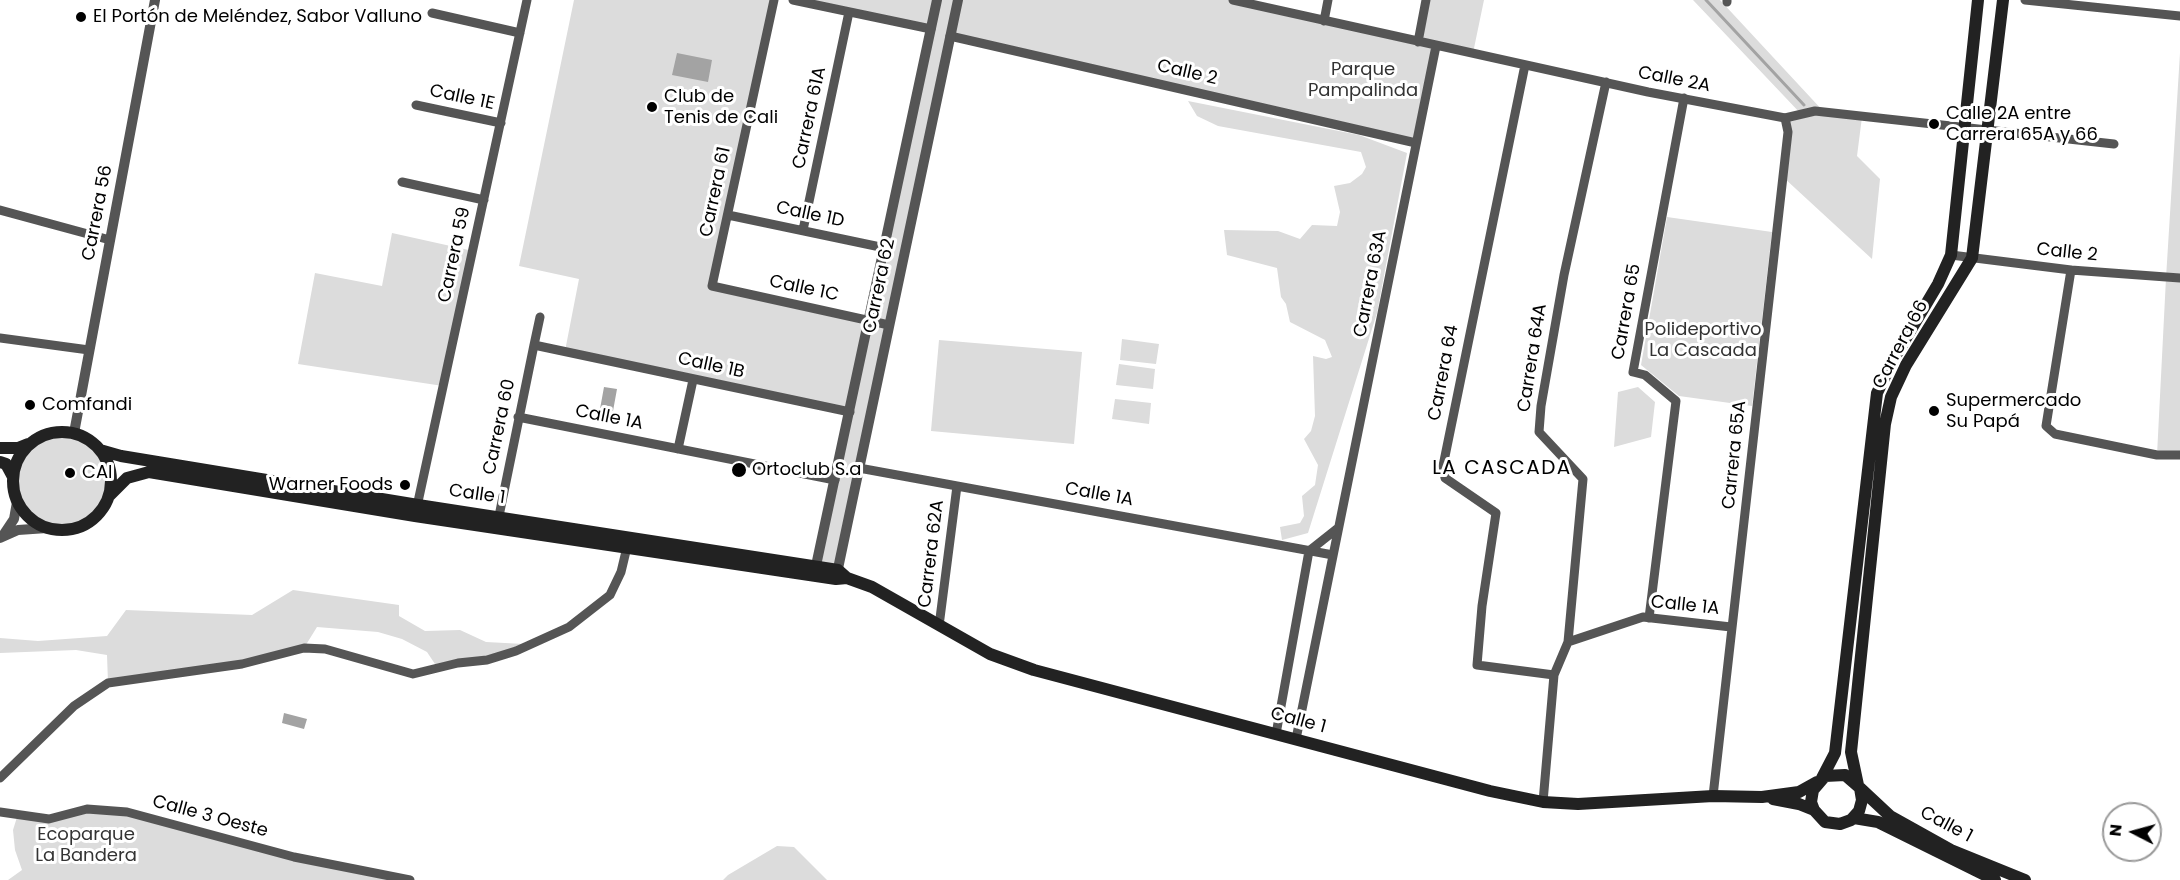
<!DOCTYPE html>
<html>
<head>
<meta charset="utf-8">
<style>
  body { margin:0 }
  #map { position:relative; width:2180px; height:880px; overflow:hidden; background:#fff; font-family:Poppins,sans-serif }
  canvas { display:block }
  .north { position:absolute; left:2102px; top:802px; width:60px; height:60px; box-sizing:border-box; background:#fff; border:2px solid #999; border-radius:50%; rotate:276deg; font-size:16px; font-weight:700; line-height:24px; text-align:center; color:#000 }
  .north::after { content:''; display:block; margin:auto; width:21px; height:27px; background:#000; clip-path:polygon(50% 0,100% 100%,50% 72%,0 100%) }
</style>
</head>
<body>
<div id="map">
<canvas width="2180" height="880"></canvas>
<div class="north">N</div>
</div>
<script>
const ctx = document.querySelector('canvas').getContext('2d');
ctx.lineJoin = 'round';
function fill(path, color) {
  ctx.fillStyle = color;
  ctx.fill(path, 'evenodd');
}
function toPath(rows) {
  const path = new Path2D();
  for (const r of rows) {
    if (r.length === 3) {
      path.moveTo(r[0] + r[2], r[1]);
      path.arc(r[0], r[1], r[2], 0, 2 * Math.PI);
      continue;
    }
    path.moveTo(r[0], r[1]);
    for (let i = 2; i < r.length; i += 2) path.lineTo(r[i], r[i + 1]);
  }
  return path;
}
function trace(path, color, width, dash) {
  ctx.strokeStyle = color;
  ctx.lineWidth = width;
  ctx.lineCap = dash ? 'butt' : 'round';
  ctx.setLineDash(dash || []);
  ctx.stroke(path);
}
function drawText(font, color, halo, rows, align = 'center') {
  ctx.font = font + ' Poppins,sans-serif';
  ctx.lineWidth = 6;
  ctx.setLineDash([]);
  ctx.textBaseline = 'middle';
  ctx.strokeStyle = halo;
  ctx.fillStyle = color;
  for (const [text, x, y, turn = 0] of rows) {
    ctx.save();
    ctx.translate(x, y);
    ctx.rotate((+turn || 0) * Math.PI / 180);
    ctx.textAlign = isNaN(turn) ? turn : align;
    if (halo) ctx.strokeText(text, 0, 0);
    ctx.fillText(text, 0, 0);
    ctx.restore();
  }
}
fill(toPath([
  [574,0,774,0,712,286,870,321,931,29,793,0,1233,0,1418,42,1426,0,1484,0,1473,53,1436,46,1416,143,951,36,838,570,816,566,850,412,565,351,579,279,519,266],
  [1693,0,1720,0,1824,112,1862,117,1857,156,1880,179,1872,259,1783,177,1785,118,1802,115],
  [2180,53,2180,455,2157,455,2166,278],
  [1188,101,1359,135,1407,153,1377,313,1308,533,1282,540,1280,527,1300,523,1304,516,1302,496,1315,485,1318,465,1304,439,1311,431,1315,416,1313,356,1326,359,1332,357,1325,340,1290,322,1286,304,1281,297,1277,268,1227,255,1224,230,1278,231,1300,239,1312,225,1337,226,1340,212,1334,186,1350,183,1362,174,1366,167,1361,152,1218,126,1197,116],
  [1667,217,1772,232,1752,406,1679,396,1641,365],
  [392,233,473,251,443,386,298,364,315,273,382,286],
  [1122,339,1159,344,1156,364,1120,360],
  [939,340,1082,352,1074,444,931,431],
  [1119,364,1155,369,1153,389,1116,385],
  [1638,387,1655,402,1651,437,1614,447,1618,392],
  [1115,399,1151,403,1149,424,1112,419],
  [62,481,49],
  [293,590,399,605,399,616,425,631,460,630,486,642,524,644,516,651,437,667,427,652,402,639,378,632,317,627,304,648,242,664,108,683,107,655,76,650,0,653,0,638,38,641,107,636,126,610,252,615],
  [87,809,127,812,294,857,410,880,8,880,22,870,15,850,13,830,18,814,49,819],
  [777,846,794,847,827,880,723,880,728,875]
]), '#dcdcdc');
fill(toPath([
  [677,53,712,60,708,82,672,75],
  [604,387,617,389,613,411,600,409],
  [284,713,307,719,304,729,282,723]
]), '#a3a3a3');
trace(toPath([
  [1706,0,1804,105]
]), '#a3a3a3', 3);
trace(toPath([
  [774,0,712,286,889,325],
  [793,0,931,29],
  [1233,0,1648,92,1785,118,1815,111,2114,144],
  [2025,0,2180,16],
  [1727,2,1727,0],
  [432,13,520,33],
  [1324,21,1328,0],
  [950,36,1416,143],
  [1418,42,1426,0],
  [1525,65,1443,466,1445,478,1496,513,1482,606,1477,665,1554,675],
  [416,105,501,123],
  [402,182,484,200],
  [0,210,110,240],
  [728,215,885,248],
  [803,230,849,12],
  [1951,255,2071,270,2180,278],
  [2071,270,2046,426,2055,434,2157,455,2180,455],
  [0,338,89,350],
  [534,345,540,317],
  [518,417,835,480],
  [678,449,693,380],
  [859,468,1333,555],
  [416,511,527,0],
  [499,516,534,345,850,412],
  [1649,618,1676,401,1645,375,1633,372,1684,98],
  [939,626,957,486],
  [1568,642,1643,617,1731,627],
  [1276,734,1309,551,1338,528],
  [1296,739,1436,46],
  [0,778,74,706,108,683,242,664,304,648,325,649,413,674,458,663,487,660,516,651,569,627,610,595,621,572,627,547],
  [1713,796,1788,132,1785,118],
  [1543,802,1554,675,1568,642,1583,479,1539,432,1541,406,1564,275,1606,82],
  [0,812,49,819,87,809,127,812,294,857,410,880]
]), '#555', 9);
trace(toPath([
  [74,433,155,0],
  [4,534,14,519,17,502],
  [0,538,18,530,47,528],
  [814,575,937,0],
  [836,578,958,0]
]), '#555', 10);
trace(toPath([
  [62,481,49],
  [0,448,18,448,28,444],
  [100,450,121,456,418,505,838,570,847,578,872,587,990,654,1034,670,1490,791,1543,802,1578,804,1713,796,1762,797,1799,792,1817,782],
  [0,462,6,464,13,477],
  [109,496,127,478,149,472,415,516,836,579,847,578],
  [1822,778,1835,753,1877,393,1893,360,1938,284,1951,255,1978,0],
  [1858,785,1851,752,1885,424,1891,397,1906,365,1972,258,2003,0],
  [1860,788,1890,816,1951,850,2025,880],
  [1773,799,1799,804,1814,810,1825,822,1840,824,1851,820,1859,811,1862,800,1860,788,1845,775,1825,776,1813,790,1811,802,1814,810],
  [1854,818,1878,822,1995,880]
]), '#222', 12);
for (const [x, y, r, color] of [
  [81,17,6,"#000"],
  [652,107,6,"#000"],
  [1934,124,6,"#000"],
  [30,405,6,"#000"],
  [1934,411,6,"#000"],
  [739,470,8,"#000"],
  [70,473,6,"#000"],
  [405,485,6,"#000"]
]) {
  const dot = new Path2D();
  dot.arc(x, y, r, 0, 2 * Math.PI);
  ctx.fillStyle = color;
  ctx.fill(dot);
  trace(dot, '#fff', 2);
}
drawText('18px', '#000', '#fff', [
  ["El Portón de Meléndez, Sabor Valluno",93,17],
  ["Club de",664,97],
  ["Tenis de Cali",664,118],
  ["Calle 2A entre",1946,114],
  ["Carrera 65A y 66",1946,135],
  ["Supermercado",1946,401],
  ["Su Papá",1946,422],
  ["Comfandi",42,405],
  ["Ortoclub S.a",752,470],
  ["CAI",82,473],
  ["Warner Foods",393,485,"right"]
], 'left');
drawText('18px', '#333', '#fff', [
  ["Parque",1363,70],
  ["Pampalinda",1363,91],
  ["Polideportivo",1703,330],
  ["La Cascada",1703,351],
  ["Ecoparque",86,835],
  ["La Bandera",86,856]
]);
drawText('18px', '#000', '#fff', [
  ["Calle 2",1187,73,13],
  ["Calle 2A",1674,80,11],
  ["Calle 1E",462,98,12],
  ["Carrera 61A",810,118,-78],
  ["Carrera 61",716,192,-78],
  ["Carrera 56",98,213,-79],
  ["Calle 1D",810,215,12],
  ["Calle 2",2067,253,6],
  ["Carrera 59",455,255,-78],
  ["Carrera 63A",1371,284,-79],
  ["Carrera 62",880,286,-78],
  ["Calle 1C",804,289,12],
  ["Carrera 65",1627,312,-80],
  ["Carrera 66",1901,345,-62],
  ["Carrera 64A",1533,358,-81],
  ["Calle 1B",711,366,12],
  ["Carrera 64",1444,373,-79],
  ["Calle 1A",609,418,11],
  ["Carrera 60",500,427,-78],
  ["Carrera 65A",1735,455,-84],
  ["Calle 1",477,495,8],
  ["Calle 1A",1099,495,10],
  ["Carrera 62A",932,554,-83],
  ["Calle 1A",1685,606,6],
  ["Calle 1",1298,721,15],
  ["Calle 3 Oeste",210,817,15],
  ["Calle 1",1946,825,28]
]);
ctx.letterSpacing = '1.5px';
drawText('20px', '#000', '#fff', [
  ["LA CASCADA",1502,469]
]);
ctx.letterSpacing = '0px';
</script>
</body>
</html>
